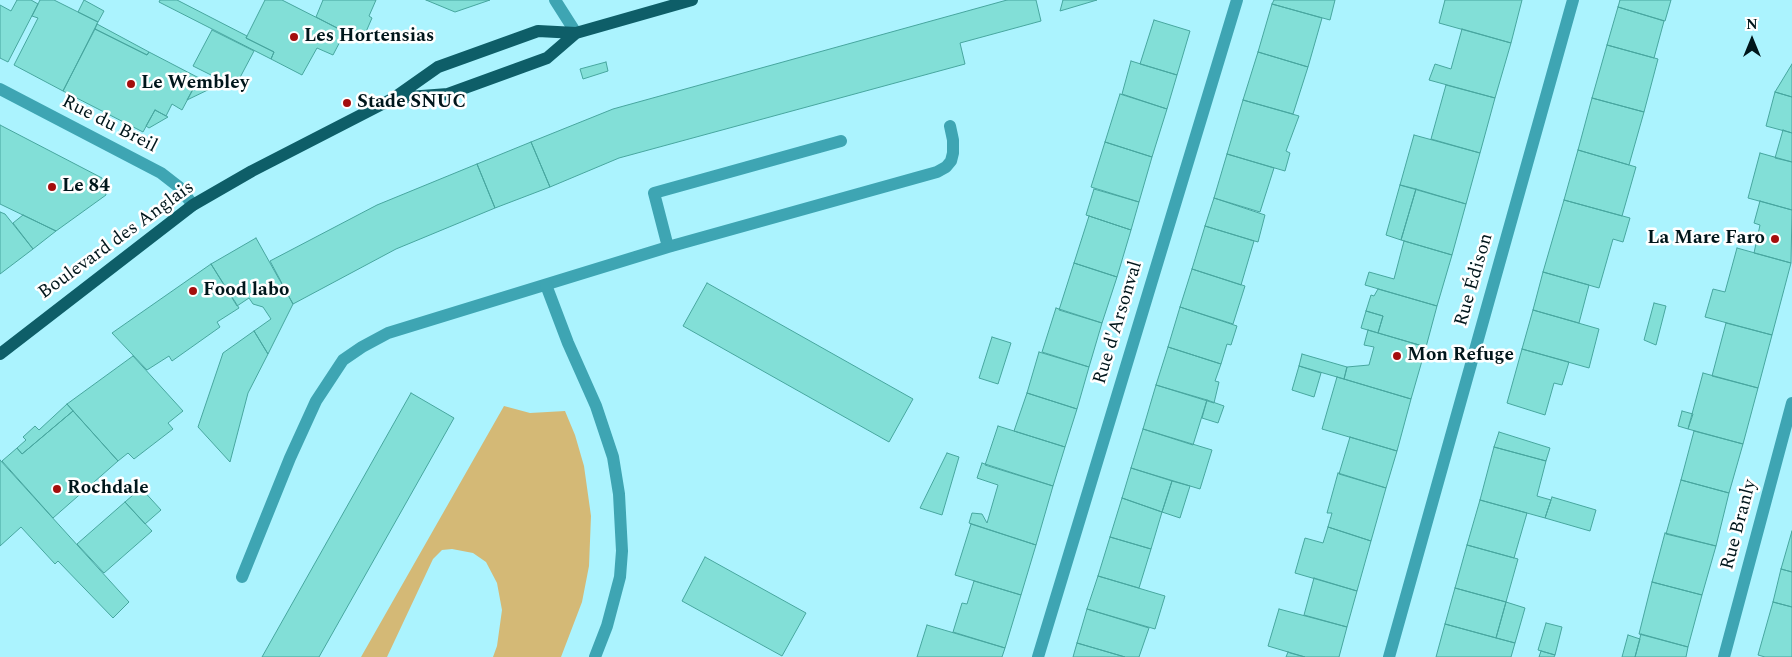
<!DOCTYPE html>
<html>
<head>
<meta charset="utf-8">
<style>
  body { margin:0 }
  #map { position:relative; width:1792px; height:657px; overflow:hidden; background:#abf3fe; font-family:Spectral,serif }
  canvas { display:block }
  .north { position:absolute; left:1727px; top:15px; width:50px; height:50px; -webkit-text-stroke:4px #fff; paint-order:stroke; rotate:0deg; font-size:14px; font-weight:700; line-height:20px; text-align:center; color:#00161b }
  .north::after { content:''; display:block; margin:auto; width:18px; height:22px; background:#00161b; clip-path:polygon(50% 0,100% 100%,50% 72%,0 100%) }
</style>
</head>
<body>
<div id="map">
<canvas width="1792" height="657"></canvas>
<div class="north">N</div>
</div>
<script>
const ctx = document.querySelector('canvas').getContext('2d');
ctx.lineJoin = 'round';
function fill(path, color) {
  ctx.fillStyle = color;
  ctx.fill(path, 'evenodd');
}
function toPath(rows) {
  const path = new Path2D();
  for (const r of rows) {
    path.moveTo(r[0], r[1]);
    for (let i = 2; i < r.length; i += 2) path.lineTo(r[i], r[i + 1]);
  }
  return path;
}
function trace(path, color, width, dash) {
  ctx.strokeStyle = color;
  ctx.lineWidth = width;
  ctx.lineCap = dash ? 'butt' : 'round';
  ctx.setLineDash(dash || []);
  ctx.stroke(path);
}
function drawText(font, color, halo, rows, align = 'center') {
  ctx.font = font + ' Spectral,serif';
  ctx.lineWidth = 5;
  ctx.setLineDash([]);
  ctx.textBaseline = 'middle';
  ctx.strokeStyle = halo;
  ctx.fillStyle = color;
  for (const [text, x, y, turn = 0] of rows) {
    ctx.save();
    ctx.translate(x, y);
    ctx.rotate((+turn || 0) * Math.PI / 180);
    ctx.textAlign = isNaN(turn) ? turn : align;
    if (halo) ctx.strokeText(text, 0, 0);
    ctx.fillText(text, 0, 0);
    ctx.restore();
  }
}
fill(toPath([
  [504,406,530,413,565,411,575,435,584,466,591,516,589,566,582,602,561,657,493,657,497,646,502,610,497,583,486,562,473,553,452,549,442,550,433,559,387,657,361,657]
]), '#d4b976');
const building = toPath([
  [17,0,31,0,38,4,8,62,0,58,0,5,11,11,17,0],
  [40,0,54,0,98,22,63,91,14,65,38,18,32,16,40,0],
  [84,0,104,11,98,22,78,12,84,0],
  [160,0,177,0,247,36,246,38,274,52,271,59,159,2,160,0],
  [265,0,282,0,345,32,333,55,317,48,302,75,271,59,274,52,246,38,265,0],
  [323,0,376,0,369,16,372,18,362,41,316,17,323,0],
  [426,0,490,0,455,12,426,0],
  [1007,0,1036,0,1041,21,960,43,965,64,619,158,550,187,531,142,613,109,1007,0],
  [1063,0,1097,0,1060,11,1063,0],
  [1274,0,1335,0,1330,20,1272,4,1274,0],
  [1445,0,1522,0,1511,43,1439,23,1445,0],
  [1620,0,1671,0,1665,21,1618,7,1620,0],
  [1272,4,1322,18,1308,67,1258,52,1272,4],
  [1618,7,1664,21,1654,58,1607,45,1618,7],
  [1154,20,1190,31,1177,75,1140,64,1154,20],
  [97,24,149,52,147,55,95,29,97,24],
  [95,29,147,55,149,52,199,78,182,110,172,104,166,116,155,110,143,132,63,91,95,29],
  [1462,29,1511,43,1495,98,1429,80,1435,64,1451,69,1462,29],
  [212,30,254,51,235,87,193,66,212,30],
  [1607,45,1658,59,1644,112,1592,98,1607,45],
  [1258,52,1308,67,1293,114,1243,100,1258,52],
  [1131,61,1177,75,1167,109,1122,94,1131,61],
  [606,62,608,71,583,79,580,69,606,62],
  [1792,64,1792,97,1775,92,1792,64],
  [199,78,216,86,187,100,199,78],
  [1446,85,1495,98,1480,153,1431,139,1446,85],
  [1775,92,1792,97,1792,133,1766,126,1775,92],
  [1120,94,1167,109,1152,157,1105,142,1120,94],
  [1592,98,1644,112,1629,165,1578,150,1592,98],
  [1243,100,1299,116,1286,151,1290,153,1285,171,1227,154,1243,100],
  [155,110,168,117,149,128,146,126,155,110],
  [0,125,102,178,106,195,56,231,0,204,0,125],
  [1783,130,1792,133,1792,162,1775,158,1783,130],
  [1414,135,1480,153,1466,204,1400,185,1414,135],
  [531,142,550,187,495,208,477,164,531,142],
  [1105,142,1152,157,1139,202,1091,187,1105,142],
  [1578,150,1636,167,1622,216,1564,200,1578,150],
  [1760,153,1792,162,1792,210,1748,198,1760,153],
  [1227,154,1274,168,1260,212,1214,198,1227,154],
  [477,164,495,208,396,249,293,304,270,261,377,205,477,164],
  [1400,185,1416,189,1401,240,1386,235,1400,185],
  [1094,189,1139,202,1131,230,1086,215,1094,189],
  [1416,189,1466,204,1452,255,1401,240,1416,189],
  [1214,198,1265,215,1258,242,1205,226,1214,198],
  [1564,200,1630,218,1623,242,1613,239,1599,288,1543,272,1564,200],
  [1760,201,1792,210,1791,263,1754,253,1760,225,1754,223,1760,201],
  [0,212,5,214,33,249,0,274,0,212],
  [23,215,56,231,33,249,13,223,23,215],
  [1089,216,1131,230,1117,277,1074,263,1089,216],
  [1205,226,1254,241,1241,285,1192,269,1205,226],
  [256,238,293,304,268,354,254,331,271,319,263,307,253,304,249,298,237,306,211,264,256,238],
  [1404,241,1452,255,1437,306,1365,285,1369,272,1394,279,1404,241],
  [1737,248,1791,263,1772,335,1705,317,1713,289,1725,292,1737,248],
  [1074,263,1117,277,1102,323,1059,310,1074,263],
  [211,264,239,308,217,322,220,327,172,361,169,356,147,370,112,333,211,264],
  [1192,269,1245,286,1233,324,1180,307,1192,269],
  [1543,272,1589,285,1579,323,1533,310,1543,272],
  [707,283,913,399,889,442,683,326,707,283],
  [1378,289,1437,306,1426,347,1378,333,1383,316,1366,311,1371,295,1374,296,1378,289],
  [1654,303,1666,306,1656,345,1644,340,1654,303],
  [1180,307,1237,326,1231,345,1227,344,1221,364,1168,347,1180,307],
  [1056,308,1102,323,1089,367,1042,352,1056,308],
  [1533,310,1599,329,1589,368,1522,349,1533,310],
  [1366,311,1383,316,1378,333,1361,328,1366,311],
  [1726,323,1772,335,1758,388,1712,376,1726,323],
  [1368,330,1426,347,1411,399,1344,379,1347,367,1369,365,1374,347,1364,345,1368,330],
  [254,331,268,354,248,393,230,462,198,427,223,353,254,331],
  [992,337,1011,343,998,384,979,378,992,337],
  [1168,347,1221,364,1215,381,1219,382,1214,403,1156,385,1168,347],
  [1522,349,1569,362,1562,385,1554,383,1545,415,1507,403,1522,349],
  [1039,352,1089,367,1077,409,1027,393,1039,352],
  [1302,354,1347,367,1344,379,1299,366,1302,354],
  [133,356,183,411,168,423,173,429,134,459,128,453,118,461,67,404,133,356],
  [1299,366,1321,373,1314,397,1292,390,1299,366],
  [1703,373,1758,388,1743,444,1688,429,1703,373],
  [1337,377,1411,399,1397,451,1322,429,1337,377],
  [1156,385,1207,400,1193,445,1143,429,1156,385],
  [411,393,454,418,319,657,262,657,411,393],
  [1027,393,1077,409,1065,447,1014,431,1027,393],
  [1207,400,1224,406,1218,423,1202,418,1207,400],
  [67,404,73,411,22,454,17,448,26,440,23,437,35,426,39,430,67,404],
  [73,411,118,461,53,518,2,461,17,448,22,454,73,411],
  [1682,411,1693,414,1688,429,1678,426,1682,411],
  [998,426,1065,447,1053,486,985,465,998,426],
  [1143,429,1212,450,1200,489,1131,468,1143,429],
  [1694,431,1743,444,1729,493,1681,480,1694,431],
  [1499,432,1550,448,1546,461,1494,447,1499,432],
  [1350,437,1397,451,1386,488,1339,474,1350,437],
  [1494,447,1546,461,1537,496,1551,500,1545,518,1480,500,1494,447],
  [947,453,959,457,942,515,920,508,947,453],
  [0,460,129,602,113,618,58,561,55,564,21,527,0,546,0,460],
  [982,463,1053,486,1036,545,969,523,972,513,982,514,987,523,998,485,977,478,982,463],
  [1131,468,1172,481,1162,512,1122,498,1131,468],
  [1338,473,1386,488,1371,541,1328,527,1332,513,1327,513,1338,473],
  [1681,480,1729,493,1716,546,1666,534,1681,480],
  [1172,481,1190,486,1180,518,1162,512,1172,481],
  [141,488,161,510,145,524,125,502,141,488],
  [1552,497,1596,510,1590,531,1545,518,1552,497],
  [1122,498,1162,512,1151,549,1110,537,1122,498],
  [1480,500,1527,513,1514,558,1467,545,1480,500],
  [125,502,152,531,104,573,77,544,125,502],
  [971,524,1036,545,1021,595,955,575,971,524],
  [1328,527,1371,541,1357,591,1295,573,1305,538,1323,543,1328,527],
  [1792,531,1792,572,1781,569,1792,531],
  [1665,533,1716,546,1702,595,1652,582,1665,533],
  [1110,537,1151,549,1139,588,1098,576,1110,537],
  [1467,545,1518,559,1506,602,1455,588,1467,545],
  [705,557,806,613,782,656,682,601,705,557],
  [1781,569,1792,572,1792,607,1773,602,1781,569],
  [1098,576,1165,596,1155,629,1087,609,1098,576],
  [1314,578,1357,591,1347,627,1304,615,1314,578],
  [974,581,1021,595,1005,648,953,632,962,603,967,604,974,581],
  [1652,582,1702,595,1688,647,1639,634,1652,582],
  [1455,588,1506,602,1496,638,1445,624,1455,588],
  [1506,602,1525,608,1515,643,1496,638,1506,602],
  [1773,602,1792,607,1792,657,1765,657,1758,655,1773,602],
  [1087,609,1149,628,1139,657,1125,657,1077,643,1087,609],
  [1279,609,1347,627,1339,657,1305,657,1268,646,1279,609],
  [1546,623,1562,627,1555,655,1538,650,1546,623],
  [1445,624,1515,643,1511,657,1436,657,1445,624],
  [927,625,1005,648,1002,657,917,657,927,625],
  [1641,634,1688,647,1686,657,1635,657,1641,634],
  [1628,635,1640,639,1635,657,1622,657,1628,635],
  [1077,643,1125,657,1073,657,1077,643],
  [1541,651,1555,655,1554,657,1539,657,1541,651],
  [1288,652,1290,653,1305,657,1286,657,1288,652]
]);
fill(building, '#82dfd7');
trace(building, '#47a69f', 1);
trace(toPath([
  [555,0,576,33],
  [668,247,654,193,841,141],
  [242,577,290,458,316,401,343,360,362,347,388,333,668,247,937,172,946,167,951,161,953,153,953,140,950,126]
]), '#3ea5b3', 12);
trace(toPath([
  [0,89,161,173,179,187,193,205],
  [546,285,568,343,596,406,613,457,619,494,622,551,620,577,607,626,595,657],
  [1038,657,1237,0],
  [1389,657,1573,0],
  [1724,657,1792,403]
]), '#3ea5b3', 12);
trace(toPath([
  [395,98,448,94,547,58,576,33],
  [0,354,193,205,252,171,394,98,438,67,538,31,576,33,692,0]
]), '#0e5e68', 12);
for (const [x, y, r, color] of [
  [294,37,5,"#a40e0d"],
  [131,84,5,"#a40e0d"],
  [347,103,5,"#a40e0d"],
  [52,187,5,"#a40e0d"],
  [1775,239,5,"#a40e0d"],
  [193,291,5,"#a40e0d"],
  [1397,356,5,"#a40e0d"],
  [57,489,5,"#a40e0d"]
]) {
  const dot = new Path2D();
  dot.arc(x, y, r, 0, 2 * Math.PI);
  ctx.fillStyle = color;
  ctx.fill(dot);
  trace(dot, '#fff', 2);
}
drawText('bold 19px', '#00161b', '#fff', [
  ["Les Hortensias",304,37],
  ["Le Wembley",141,84],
  ["Stade SNUC",357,103],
  ["Le 84",62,187],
  ["La Mare Faro",1765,239,"right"],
  ["Food labo",203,291],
  ["Mon Refuge",1407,356],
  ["Rochdale",67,489]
], 'left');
drawText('19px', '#00161b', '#fff', [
  ["Rue du Breil",109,125,27],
  ["Boulevard des Anglais",117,241,-36],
  ["Rue Édison",1475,280,-74],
  ["Rue d'Arsonval",1119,323,-73],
  ["Rue Branly",1740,525,-75]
]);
</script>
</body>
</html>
